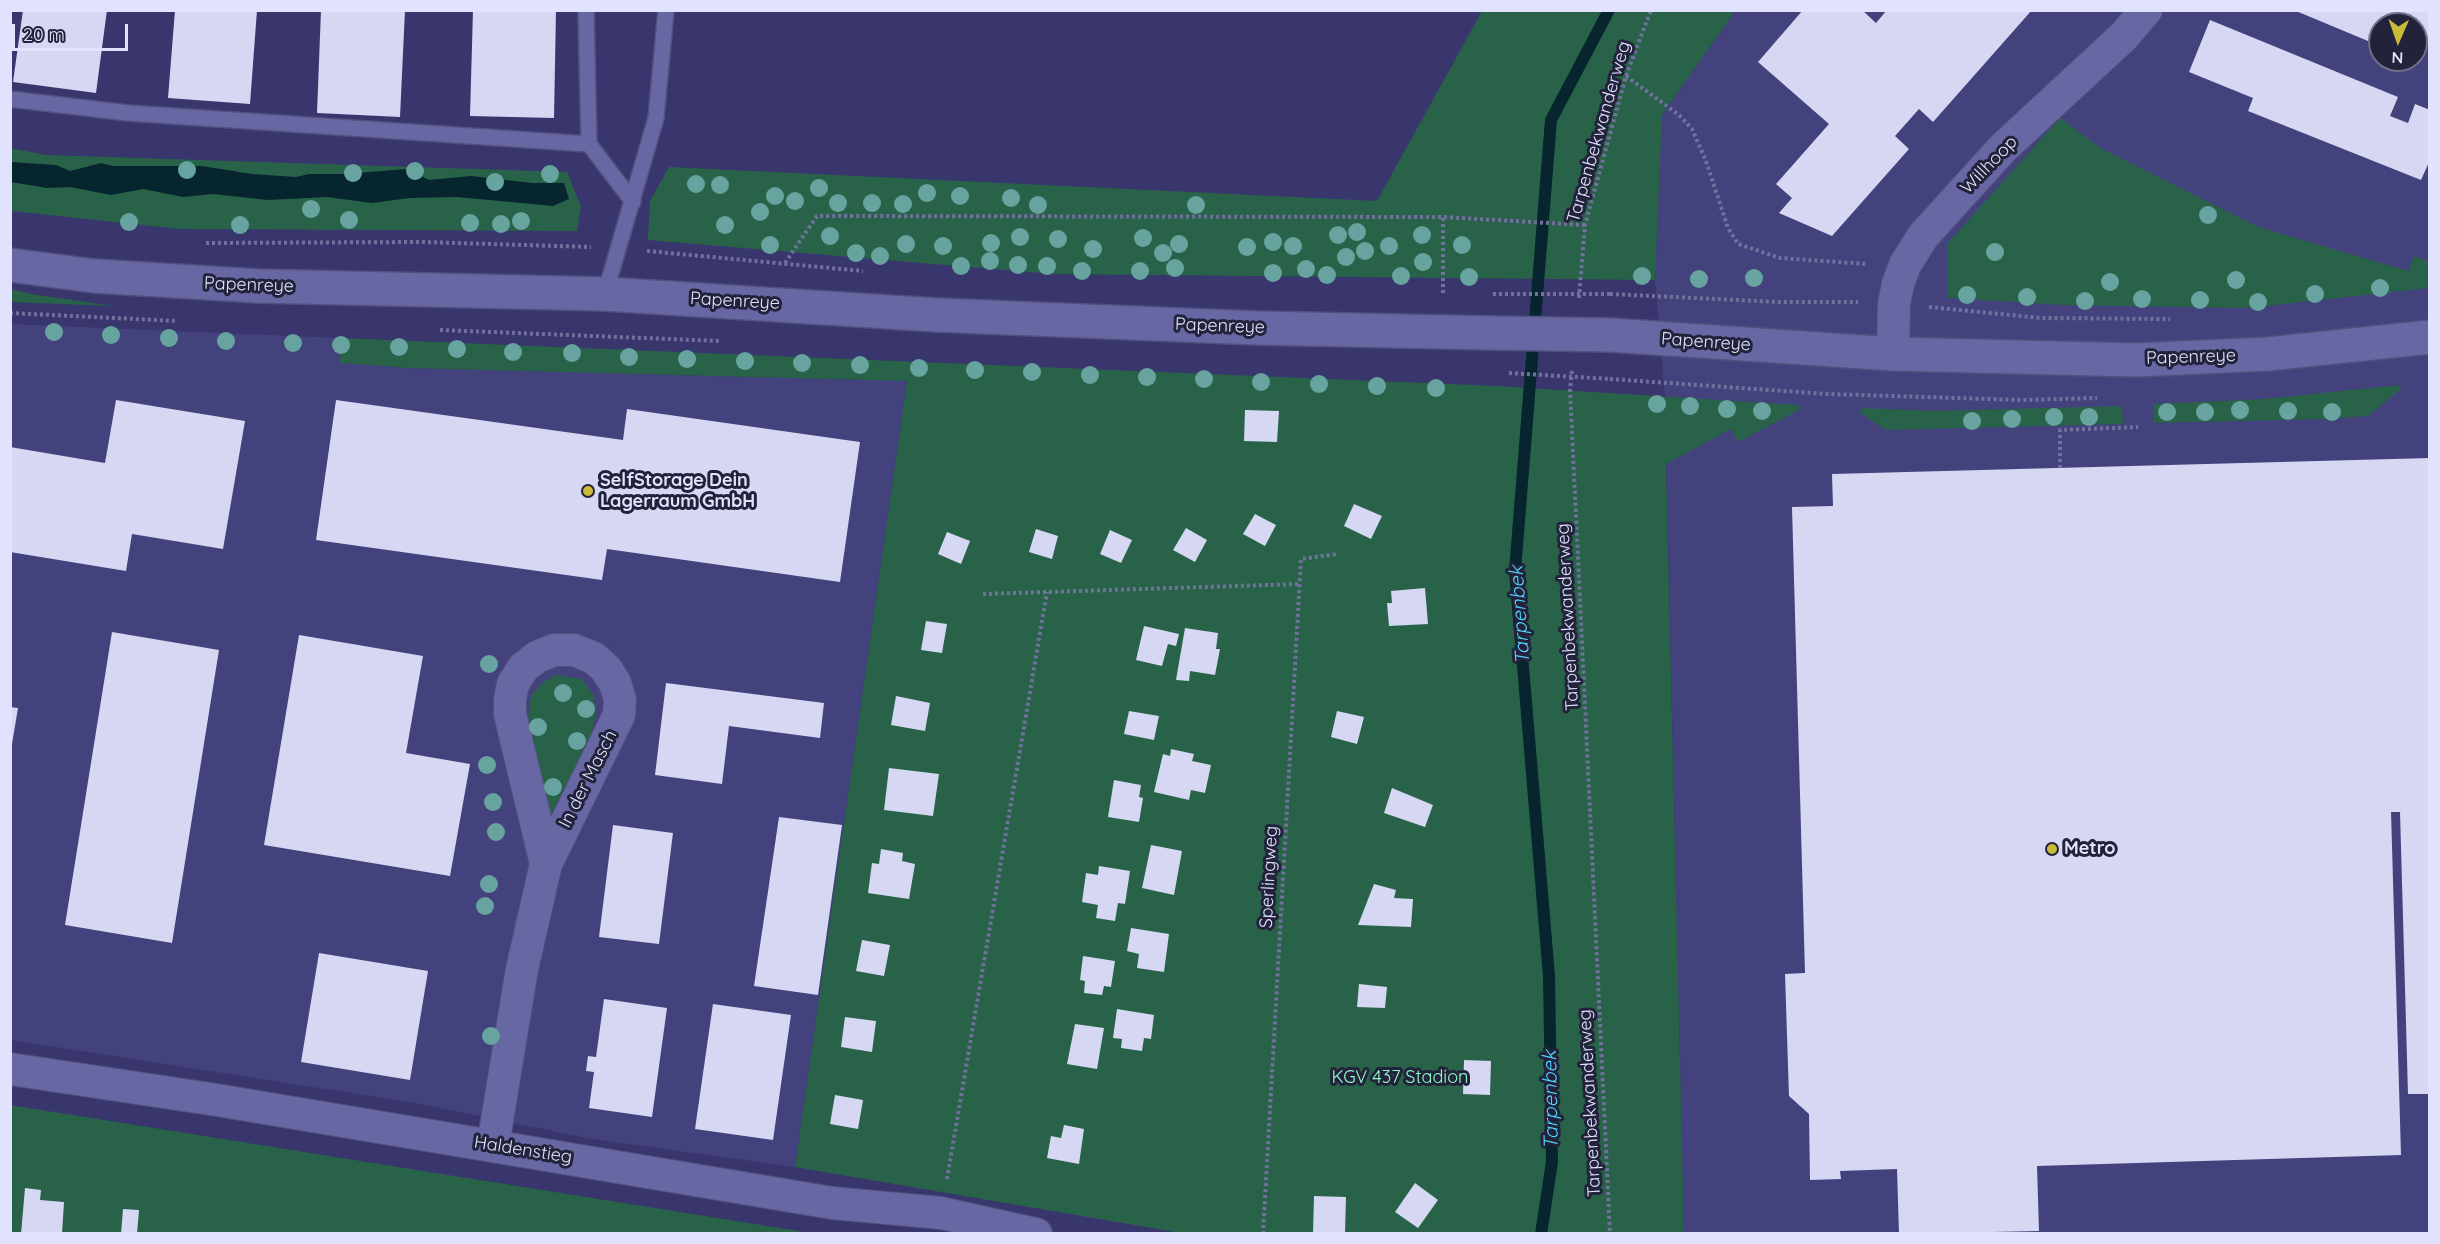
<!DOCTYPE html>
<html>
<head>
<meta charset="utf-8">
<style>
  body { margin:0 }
  #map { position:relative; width:2440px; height:1244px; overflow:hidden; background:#38366d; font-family:Quicksand,sans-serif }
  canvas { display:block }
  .frame { position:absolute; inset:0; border:12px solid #e1e3fe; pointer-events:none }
  .north { position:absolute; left:2368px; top:12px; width:60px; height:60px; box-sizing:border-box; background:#22223b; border:2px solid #6e6f89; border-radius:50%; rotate:182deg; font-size:16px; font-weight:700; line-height:24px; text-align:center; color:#e1e3fe }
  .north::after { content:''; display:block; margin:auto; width:21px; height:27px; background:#caba3a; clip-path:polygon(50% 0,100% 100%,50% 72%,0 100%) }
  .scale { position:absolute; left:12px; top:24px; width:116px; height:27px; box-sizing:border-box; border:3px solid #e1e3fe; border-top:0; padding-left:8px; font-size:18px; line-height:21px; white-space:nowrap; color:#e1e3fe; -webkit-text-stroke:4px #22223b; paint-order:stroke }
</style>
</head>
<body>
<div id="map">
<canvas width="2440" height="1244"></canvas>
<div class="frame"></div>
<div class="north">N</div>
<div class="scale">20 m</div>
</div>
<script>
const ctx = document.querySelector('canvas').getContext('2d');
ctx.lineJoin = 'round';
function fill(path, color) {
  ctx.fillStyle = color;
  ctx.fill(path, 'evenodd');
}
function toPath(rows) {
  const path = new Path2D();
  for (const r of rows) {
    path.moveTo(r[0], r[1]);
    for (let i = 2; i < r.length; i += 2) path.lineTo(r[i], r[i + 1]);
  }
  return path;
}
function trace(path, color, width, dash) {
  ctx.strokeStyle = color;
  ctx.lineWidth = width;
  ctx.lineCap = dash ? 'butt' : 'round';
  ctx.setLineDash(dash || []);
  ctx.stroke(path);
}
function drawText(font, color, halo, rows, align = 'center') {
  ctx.font = font + ' Quicksand,sans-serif';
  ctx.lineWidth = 6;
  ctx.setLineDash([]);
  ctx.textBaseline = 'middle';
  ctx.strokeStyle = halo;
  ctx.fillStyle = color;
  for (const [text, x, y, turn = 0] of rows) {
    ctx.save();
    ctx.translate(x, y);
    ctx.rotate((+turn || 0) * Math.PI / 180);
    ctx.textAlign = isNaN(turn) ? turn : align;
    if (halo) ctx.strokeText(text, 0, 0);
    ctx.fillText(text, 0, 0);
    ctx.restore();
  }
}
fill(toPath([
  [1735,11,2429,11,2429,1233,1684,1233,1665,398,1655,280,1662,115],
  [2380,24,2416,24,2416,60,2380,60],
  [10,324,340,338,340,363,409,368,907,381,795,1167,592,1139,415,1103,11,1040]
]), '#44427d');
fill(toPath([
  [1482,11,1735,11,1662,115,1655,280,1053,274,648,240,650,201,669,167,1377,201],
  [2060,118,2102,149,2258,227,2408,271,2414,256,2429,262,2429,288,2247,308,2064,305,1948,298,1947,244],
  [10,148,46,155,567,172,581,207,577,231,181,229,11,211],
  [11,289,31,294,114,306,11,302],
  [340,338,1497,386,1799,405,1799,410,1738,442,1731,429,1666,464,1684,1233,1181,1233,795,1167,907,381,409,368,340,363],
  [2400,385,2401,389,2368,416,2326,419,2153,423,2153,404,2263,399],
  [2122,406,2123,424,1886,430,1859,412,1862,408,1934,411],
  [556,675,582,679,593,694,596,711,592,732,559,809,550,814,543,809,528,717,531,696,542,683],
  [10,1105,805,1232,828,1233,11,1233]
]), '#286349');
fill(toPath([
  [11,162,56,165,70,171,101,163,113,166,202,166,252,174,296,177,309,174,344,174,407,169,429,180,471,176,532,183,564,183,569,199,553,206,457,197,409,198,372,203,327,197,268,200,213,194,183,197,143,189,111,195,70,187,47,188,11,182]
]), '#07252e');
trace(toPath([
  [1541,1234,1552,1162,1549,976,1515,571,1551,120,1609,10]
]), '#07252e', 12);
fill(toPath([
  [23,10,107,10,96,93,13,82],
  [175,10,257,10,250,104,168,98],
  [321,10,405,10,400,117,317,113],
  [473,10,556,10,554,118,470,116],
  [1803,10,1862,10,1876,23,1887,10,2032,10,1933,122,1919,109,1895,136,1909,149,1832,236,1779,213,1792,198,1776,184,1829,124,1758,62],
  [2430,10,2427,45,2416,40,2416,24,2380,24,2380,46,2296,11],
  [2210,20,2398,97,2390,116,2408,123,2415,104,2430,110,2430,160,2421,180,2248,111,2253,98,2189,72],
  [116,400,245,421,223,549,132,534,126,571,10,552,10,447,105,463],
  [336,400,623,440,627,409,860,442,840,582,607,549,602,580,316,540],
  [1245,410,1279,411,1277,442,1244,441],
  [2430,458,2430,1094,2408,1094,2400,812,2391,812,2401,1155,2037,1166,2039,1231,1899,1234,1897,1169,1840,1171,1841,1179,1810,1180,1809,1114,1789,1096,1785,974,1805,973,1792,507,1833,506,1832,474],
  [1354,504,1382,516,1371,539,1344,526],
  [1255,514,1276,525,1265,546,1243,534],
  [1186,528,1207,540,1195,562,1173,550],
  [1036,529,1058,536,1052,559,1029,552],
  [1110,530,1132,540,1121,563,1100,554],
  [947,532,970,541,961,564,938,554],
  [1425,588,1428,624,1389,626,1387,603,1392,603,1391,591],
  [926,621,947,624,942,653,921,650],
  [1144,626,1179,634,1176,646,1168,644,1162,666,1136,660],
  [1185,628,1218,633,1216,649,1220,649,1215,675,1190,671,1189,681,1176,680],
  [112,632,219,650,172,943,65,925],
  [299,635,423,656,406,753,470,764,450,876,264,845],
  [666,683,824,703,820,738,729,726,722,784,655,775],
  [896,696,930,703,925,731,891,725],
  [10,707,18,708,12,744,10,744],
  [1129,711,1159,716,1154,740,1124,734],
  [1337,711,1364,717,1357,744,1331,737],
  [1171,749,1194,754,1192,761,1211,765,1205,793,1191,790,1189,800,1154,792,1163,754,1170,756],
  [889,768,939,774,933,816,884,810],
  [1114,780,1141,785,1139,797,1143,798,1139,822,1108,817],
  [1392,788,1433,805,1425,827,1384,813],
  [779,817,842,825,818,995,754,986],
  [613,825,673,833,659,944,599,937],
  [1151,845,1182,851,1174,895,1142,888],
  [881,849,903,853,902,861,915,864,909,899,868,893,872,863,879,864],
  [1099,866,1130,871,1125,904,1118,903,1115,921,1096,918,1098,905,1082,902,1086,873,1098,875],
  [1374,884,1396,890,1394,898,1413,899,1411,927,1358,925],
  [1131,928,1169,934,1164,972,1137,968,1139,954,1127,951],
  [862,940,890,945,884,976,856,971],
  [319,953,428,971,410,1080,301,1062],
  [1083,956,1115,961,1111,987,1104,986,1102,995,1084,993,1085,981,1080,980],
  [1359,984,1387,987,1385,1008,1357,1007],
  [604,999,667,1008,652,1117,589,1108,594,1072,586,1071,588,1056,596,1057],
  [713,1004,791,1015,773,1140,695,1129],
  [1117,1009,1154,1015,1151,1039,1144,1038,1142,1051,1121,1048,1122,1039,1113,1038],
  [845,1017,876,1021,872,1052,841,1047],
  [1075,1024,1104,1028,1097,1069,1067,1064],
  [1464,1060,1491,1061,1490,1095,1463,1094],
  [835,1095,863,1100,858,1129,830,1124],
  [1064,1125,1084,1129,1079,1164,1047,1158,1051,1136,1061,1138],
  [1415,1183,1438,1200,1418,1228,1395,1212],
  [25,1188,41,1190,40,1200,64,1202,62,1234,21,1234],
  [1314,1196,1346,1197,1345,1234,1313,1233],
  [123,1209,139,1210,137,1234,121,1234]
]), '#d5d7f3');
const lane = toPath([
  [586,10,589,144],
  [10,99,128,113,589,144,633,202],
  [605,294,656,118,666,10]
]);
const street = toPath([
  [1893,354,1894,304,1898,284,1905,265,1923,236,2003,148,2124,36,2146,10],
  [10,1069,217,1100,832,1203,941,1213,1036,1234],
  [493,1145,522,969,546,864,619,715,620,699,615,683,606,669,594,658,574,650,554,650,537,657,523,668,513,684,510,699,510,714,546,864]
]);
const secondary = toPath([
  [10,265,94,276,258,286,605,294,936,315,1257,328,1493,333],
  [1610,335,1893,354,2136,360,2268,354,2430,337]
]);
trace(lane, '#52507d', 18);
trace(street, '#52507d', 34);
trace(secondary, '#52507d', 36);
trace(toPath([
  [1626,76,1679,115,1692,129,1706,161,1728,228,1738,244,1780,258,1867,264],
  [206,243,422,242,591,247],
  [647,251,863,271],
  [785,263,817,216,1443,217,1585,225],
  [1443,293,1443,217],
  [1610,294,1779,302,1858,302],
  [1579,298,1585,225,1626,76,1651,10],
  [1929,307,2041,318,2170,319],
  [10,313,178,321],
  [440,330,720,341],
  [1572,371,1570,389,1610,1234],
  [1610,379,1828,394,2022,400,2097,398],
  [2060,468,2060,430,2138,427],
  [983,594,1299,584],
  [947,1179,1047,592],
  [1263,1234,1301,559,1337,554]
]), '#71719e', 4, [3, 3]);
trace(lane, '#6768a3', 15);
trace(street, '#6768a3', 32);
trace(secondary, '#6768a3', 33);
const secondaryBridge = toPath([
  [1493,333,1610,335]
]);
trace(secondaryBridge, '#52507d', 36, []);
trace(toPath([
  [1493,294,1610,294],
  [1509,373,1610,379]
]), '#71719e', 4, [3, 3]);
trace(secondaryBridge, '#6768a3', 33);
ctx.fillStyle = '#67a39f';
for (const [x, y] of [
  [187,170],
  [415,171],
  [353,173],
  [550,174],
  [495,182],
  [696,184],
  [720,185],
  [819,188],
  [927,193],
  [775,196],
  [960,196],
  [1011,198],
  [795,201],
  [838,203],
  [872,203],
  [903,204],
  [1038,205],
  [1196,205],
  [311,209],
  [760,212],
  [2208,215],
  [349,220],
  [521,221],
  [129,222],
  [470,223],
  [501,224],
  [240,225],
  [725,225],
  [1357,232],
  [1338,235],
  [1422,235],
  [830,236],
  [1020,237],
  [1143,238],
  [1058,239],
  [1273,242],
  [991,243],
  [906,244],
  [1179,244],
  [770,245],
  [1462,245],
  [943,246],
  [1293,246],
  [1389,246],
  [1247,247],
  [1093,249],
  [1365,251],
  [1995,252],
  [856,253],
  [1163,253],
  [880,256],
  [1346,257],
  [990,261],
  [1423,262],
  [1018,265],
  [961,266],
  [1047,266],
  [1175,268],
  [1306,269],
  [1082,271],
  [1140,271],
  [1273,273],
  [1327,275],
  [1401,276],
  [1642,276],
  [1469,277],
  [1754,278],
  [1699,279],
  [2236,280],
  [2110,282],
  [2380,288],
  [2315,294],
  [1967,295],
  [2027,297],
  [2142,299],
  [2200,300],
  [2085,301],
  [2258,302],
  [54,332],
  [111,335],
  [169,338],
  [226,341],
  [293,343],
  [341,345],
  [399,347],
  [457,349],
  [513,352],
  [572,353],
  [629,357],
  [687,359],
  [745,361],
  [802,363],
  [860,365],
  [919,368],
  [975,370],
  [1032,372],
  [1090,375],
  [1147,377],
  [1204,379],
  [1261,382],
  [1319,384],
  [1377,386],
  [1436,388],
  [1657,404],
  [1690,406],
  [1727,409],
  [2240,410],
  [1762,411],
  [2288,411],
  [2167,412],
  [2205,412],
  [2332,412],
  [2054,417],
  [2089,417],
  [2012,419],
  [1972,421],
  [489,664],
  [563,693],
  [586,709],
  [538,727],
  [577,741],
  [487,765],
  [553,787],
  [493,802],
  [496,832],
  [489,884],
  [485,906],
  [491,1036]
]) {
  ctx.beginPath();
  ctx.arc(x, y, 9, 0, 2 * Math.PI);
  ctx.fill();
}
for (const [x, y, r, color] of [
  [588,491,6,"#caba3a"],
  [2052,849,6,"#caba3a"]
]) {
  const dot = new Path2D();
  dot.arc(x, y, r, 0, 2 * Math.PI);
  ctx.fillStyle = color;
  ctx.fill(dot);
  trace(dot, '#22223b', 2);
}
drawText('18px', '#e1e3fe', '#22223b', [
  ["Tarpenbekwanderweg",1599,132,-74],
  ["Willhoop",1989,165,-46],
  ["Papenreye",249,285,2],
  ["Papenreye",735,301,3],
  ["Papenreye",1220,326,2],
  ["Papenreye",1706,342,4],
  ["Papenreye",2191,357,-2],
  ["Tarpenbekwanderweg",1568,617,-93],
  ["In der Masch",588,779,-63],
  ["Sperlingweg",1269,877,-87],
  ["Tarpenbekwanderweg",1590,1103,-93],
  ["Haldenstieg",523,1150,9]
]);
drawText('bold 18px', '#e1e3fe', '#22223b', [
  ["SelfStorage Dein",600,481],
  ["Lagerraum GmbH",600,502],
  ["Metro",2064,849]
], 'left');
drawText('18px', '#8efcc8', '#22223b', [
  ["KGV 437 Stadion",1400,1078]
]);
drawText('italic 20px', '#52d4fc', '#22223b', [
  ["Tarpenbek",1520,615,-94],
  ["Tarpenbek",1551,1100,-91]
]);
</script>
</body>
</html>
